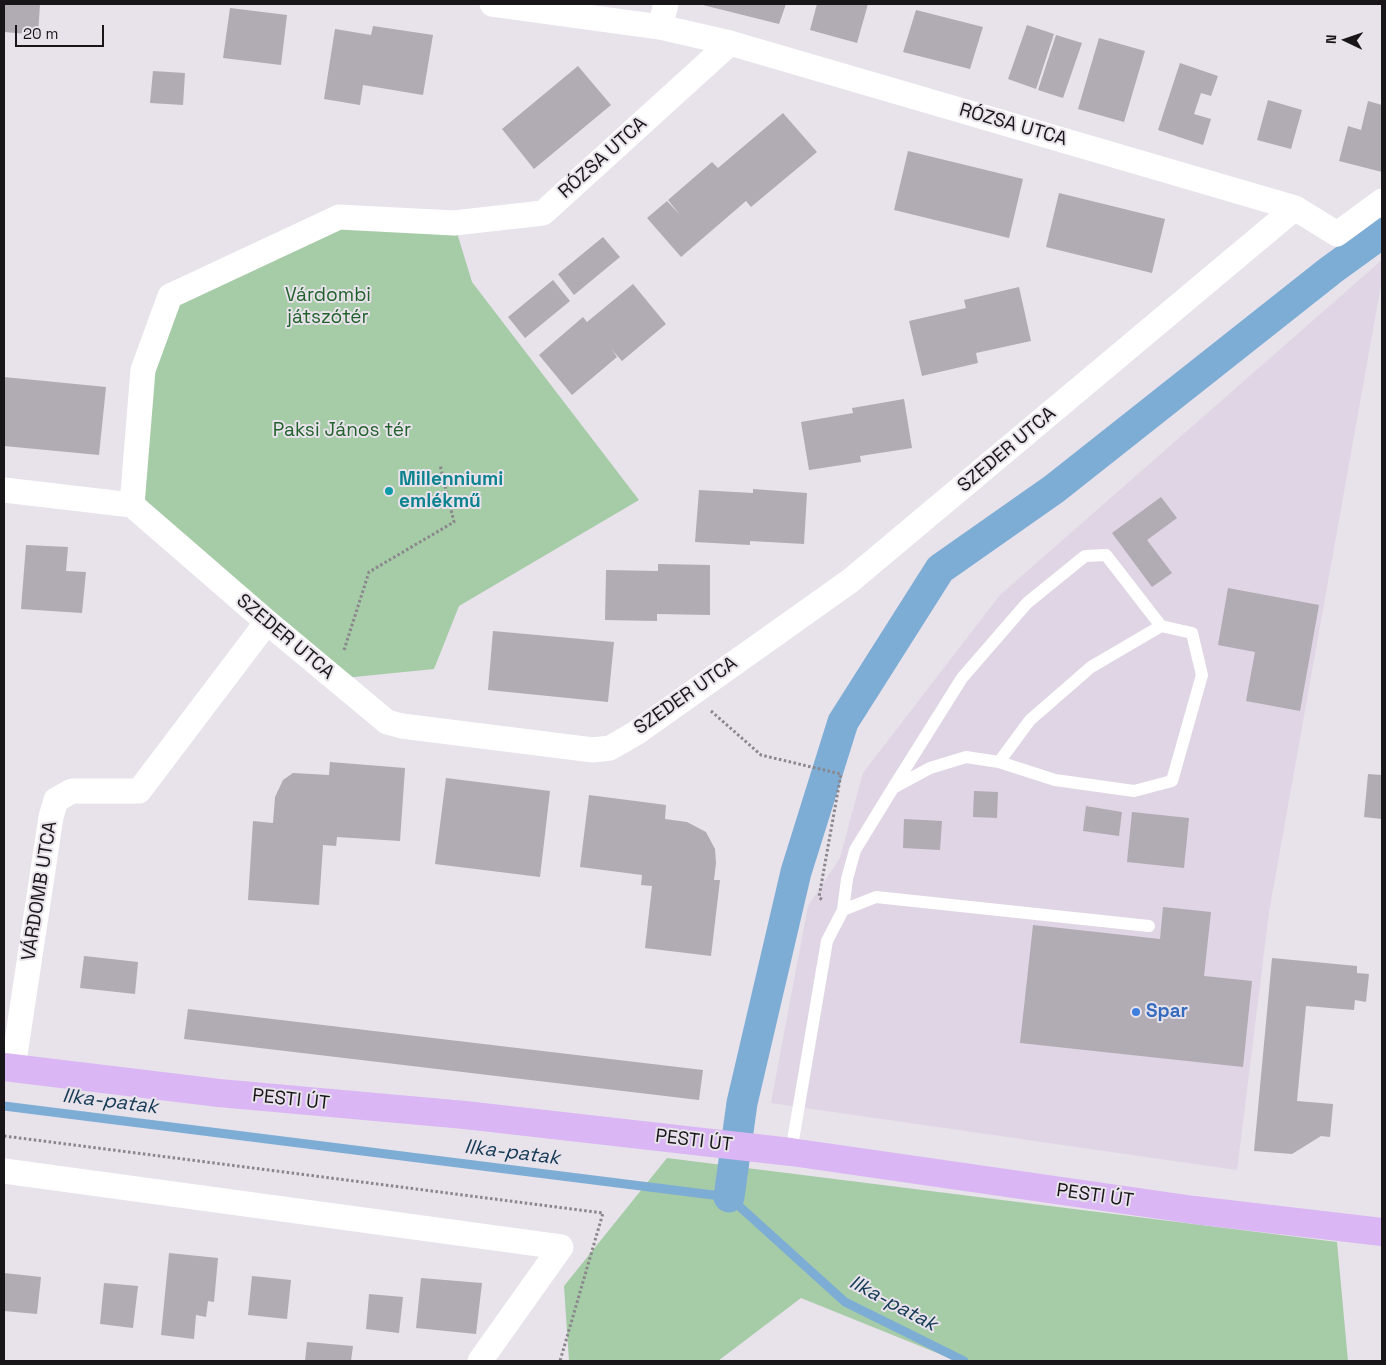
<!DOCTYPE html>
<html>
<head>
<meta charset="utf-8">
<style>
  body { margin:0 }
  #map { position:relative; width:1386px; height:1365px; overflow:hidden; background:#e8e2eb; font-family:"Space Grotesk",sans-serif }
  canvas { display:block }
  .frame { position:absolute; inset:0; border:5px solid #181619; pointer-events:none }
  .north { position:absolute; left:1321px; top:15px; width:50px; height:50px; -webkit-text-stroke:4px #e8e2eb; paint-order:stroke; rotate:273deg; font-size:14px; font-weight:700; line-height:20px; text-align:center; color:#181619 }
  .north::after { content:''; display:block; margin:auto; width:18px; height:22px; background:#181619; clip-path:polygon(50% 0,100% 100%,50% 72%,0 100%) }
  .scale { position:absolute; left:15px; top:25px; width:89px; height:22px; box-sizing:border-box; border:2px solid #181619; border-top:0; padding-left:6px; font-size:15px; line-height:18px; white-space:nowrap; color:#181619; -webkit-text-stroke:4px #e8e2eb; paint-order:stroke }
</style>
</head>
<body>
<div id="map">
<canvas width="1386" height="1365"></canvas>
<div class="frame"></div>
<div class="north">N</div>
<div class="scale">20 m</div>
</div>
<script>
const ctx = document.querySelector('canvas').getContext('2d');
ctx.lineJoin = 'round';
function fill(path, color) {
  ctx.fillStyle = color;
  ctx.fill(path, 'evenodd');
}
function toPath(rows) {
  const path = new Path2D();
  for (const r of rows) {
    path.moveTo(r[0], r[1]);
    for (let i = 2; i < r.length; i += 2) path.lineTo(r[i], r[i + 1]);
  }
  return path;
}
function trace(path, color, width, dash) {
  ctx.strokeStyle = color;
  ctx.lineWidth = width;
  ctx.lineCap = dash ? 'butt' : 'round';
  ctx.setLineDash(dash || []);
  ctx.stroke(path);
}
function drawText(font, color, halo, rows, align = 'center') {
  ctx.font = font + ' "Space Grotesk",sans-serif';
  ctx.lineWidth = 4;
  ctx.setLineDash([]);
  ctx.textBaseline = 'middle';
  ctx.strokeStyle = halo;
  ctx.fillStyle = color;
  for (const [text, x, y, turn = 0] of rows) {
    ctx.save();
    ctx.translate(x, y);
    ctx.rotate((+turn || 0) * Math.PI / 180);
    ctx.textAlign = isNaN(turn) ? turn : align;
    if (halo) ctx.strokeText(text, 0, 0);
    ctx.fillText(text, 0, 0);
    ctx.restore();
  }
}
fill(toPath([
  [1382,260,1382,279,1269,912,1237,1170,771,1103,808,906,840,858,863,773,1000,595]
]), '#dfd5e4');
fill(toPath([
  [339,217,454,223,472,282,639,500,459,606,434,669,334,679,132,505,143,370,170,296],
  [667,1158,1337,1242,1348,1361,957,1361,801,1298,718,1361,569,1361,564,1286]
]), '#a6cba7');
trace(toPath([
  [4,1106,729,1197,845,1302,964,1361]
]), '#7dadd5', 9);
trace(toPath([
  [729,1197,742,1103,796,872,843,722,940,569,1054,489,1331,270,1382,233]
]), '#7dadd5', 31);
fill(toPath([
  [4,4,40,4,38,35,4,32],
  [699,4,786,4,779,24],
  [817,4,868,4,857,43,810,30],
  [230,8,287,15,281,65,223,58],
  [916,10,983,27,970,69,903,52],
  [1027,25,1054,34,1036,89,1008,79],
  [373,26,433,35,423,95,363,85,360,105,324,99,335,29,371,35],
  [1056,35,1082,43,1063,98,1038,90],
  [1099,38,1145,51,1124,122,1078,109],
  [1180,63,1218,76,1211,96,1201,93,1194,114,1211,119,1203,145,1158,130],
  [578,66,611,105,534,169,502,129],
  [153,71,185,73,183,105,150,103],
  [1268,100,1302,110,1291,149,1257,140],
  [1368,101,1382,105,1382,172,1339,161,1348,126,1361,130],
  [783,113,817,152,751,207,746,201,681,257,647,218,667,201,680,215,668,200,712,162,718,168],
  [908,151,1023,179,1009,238,894,210],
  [1059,193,1165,219,1152,273,1046,247],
  [603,237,620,257,574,295,558,274],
  [553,280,570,301,525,338,508,317],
  [633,284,666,324,622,361,612,350,617,357,572,395,539,355,583,317,587,322],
  [1019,287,1031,341,976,353,978,363,922,376,909,321,966,308,964,300],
  [4,377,106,387,99,455,4,446],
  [904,399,912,448,860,456,861,462,809,470,801,422,853,413,852,408],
  [753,489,807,493,804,544,750,541,750,545,695,542,699,490,753,493],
  [1161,497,1177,518,1147,540,1172,573,1152,587,1112,533],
  [26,545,68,547,66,571,86,572,82,613,21,609],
  [658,564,710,565,710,615,657,614,657,621,605,620,606,570,658,571],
  [1228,588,1319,605,1300,711,1246,701,1255,652,1218,645],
  [493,631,614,642,608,702,488,690],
  [330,762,405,768,400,841,337,837,336,846,323,845,319,905,248,900,253,821,273,823,275,797,283,780,293,773,329,775],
  [1368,774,1382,775,1382,819,1364,817],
  [446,778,550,791,540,877,435,864],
  [974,791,998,792,997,818,973,817],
  [589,795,666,805,665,819,687,822,706,832,715,849,716,863,714,880,720,880,711,956,645,948,652,886,641,885,642,875,580,867],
  [1086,806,1122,812,1119,836,1083,831],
  [1132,812,1189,818,1184,868,1127,862],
  [904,819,942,821,940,850,903,848],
  [1163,907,1211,912,1204,976,1252,981,1243,1067,1020,1043,1033,925,1160,939],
  [84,956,138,962,135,994,80,988],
  [1272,958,1357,966,1357,973,1369,974,1366,1002,1355,1000,1354,1010,1306,1006,1297,1101,1333,1104,1330,1137,1321,1136,1292,1154,1254,1151],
  [188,1009,703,1070,699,1100,184,1039],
  [169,1253,218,1258,214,1302,208,1301,206,1317,196,1315,194,1339,161,1335],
  [4,1273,41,1277,37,1314,4,1311],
  [252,1276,291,1280,287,1319,248,1315],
  [421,1278,482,1283,476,1334,416,1328],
  [104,1283,138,1286,133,1328,100,1324],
  [369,1294,403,1297,399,1333,366,1329],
  [307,1342,353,1346,351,1361,305,1361]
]), '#b1abb3');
trace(toPath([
  [344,650,369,572,454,522,440,465],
  [711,711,761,755,841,774,819,897,823,901],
  [4,1136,603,1213,560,1361]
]), '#8a868c', 3, [2.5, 2.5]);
trace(toPath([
  [999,762,1055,780,1134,791,1172,781,1202,675,1192,633,1161,626],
  [843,910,876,897,1149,926],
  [791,1152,827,941,843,910,847,879,855,850,893,788,962,678,1027,603,1085,556,1106,555,1161,626,1091,667,1030,720,999,762,966,757,930,768,893,788]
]), '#fff', 12);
trace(toPath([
  [492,4,660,27,730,43,1295,208,1337,234,1382,201],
  [660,27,666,4],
  [4,490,132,505,267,622,387,722,402,726,593,750,610,748,636,733,850,581,1295,208],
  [132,505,143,370,170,296,339,217,454,223,543,213,730,43],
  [13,1068,51,817,56,800,72,791,139,791,267,622],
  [4,1171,561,1247,480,1361]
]), '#fff', 25);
trace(toPath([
  [4,1067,219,1093,465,1115,791,1152,1194,1210,1382,1232]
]), '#dab7f4', 28);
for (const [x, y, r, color] of [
  [389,491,5,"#0f9aa8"],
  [1136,1012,5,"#3f7fe0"]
]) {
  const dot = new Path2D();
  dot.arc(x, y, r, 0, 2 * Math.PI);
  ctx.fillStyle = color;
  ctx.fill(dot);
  trace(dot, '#e8e2eb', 2);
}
drawText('19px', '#181619', '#e8e2eb', [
  ["RÓZSA UTCA",1013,125,16],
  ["RÓZSA UTCA",603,158,-42],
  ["SZEDER UTCA",1007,450,-40],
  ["SZEDER UTCA",285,637,40],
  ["SZEDER UTCA",686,696,-35],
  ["VÁRDOMB UTCA",40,891,-81],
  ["PESTI ÚT",291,1100,6],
  ["PESTI ÚT",694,1141,7],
  ["PESTI ÚT",1095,1196,8]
]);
drawText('19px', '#21612b', '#e8e2eb', [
  ["Várdombi",328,296],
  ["játszótér",328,318],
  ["Paksi János tér",342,431]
]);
drawText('bold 19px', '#0d838f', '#e8e2eb', [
  ["Millenniumi",399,480],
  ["emlékmű",399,502]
], 'left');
drawText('bold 19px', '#366cbe', '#e8e2eb', [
  ["Spar",1146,1012]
], 'left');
drawText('italic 20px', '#133954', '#e8e2eb', [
  ["Ilka-patak",110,1102,7],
  ["Ilka-patak",512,1153,7],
  ["Ilka-patak",893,1304,28]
]);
</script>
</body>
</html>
